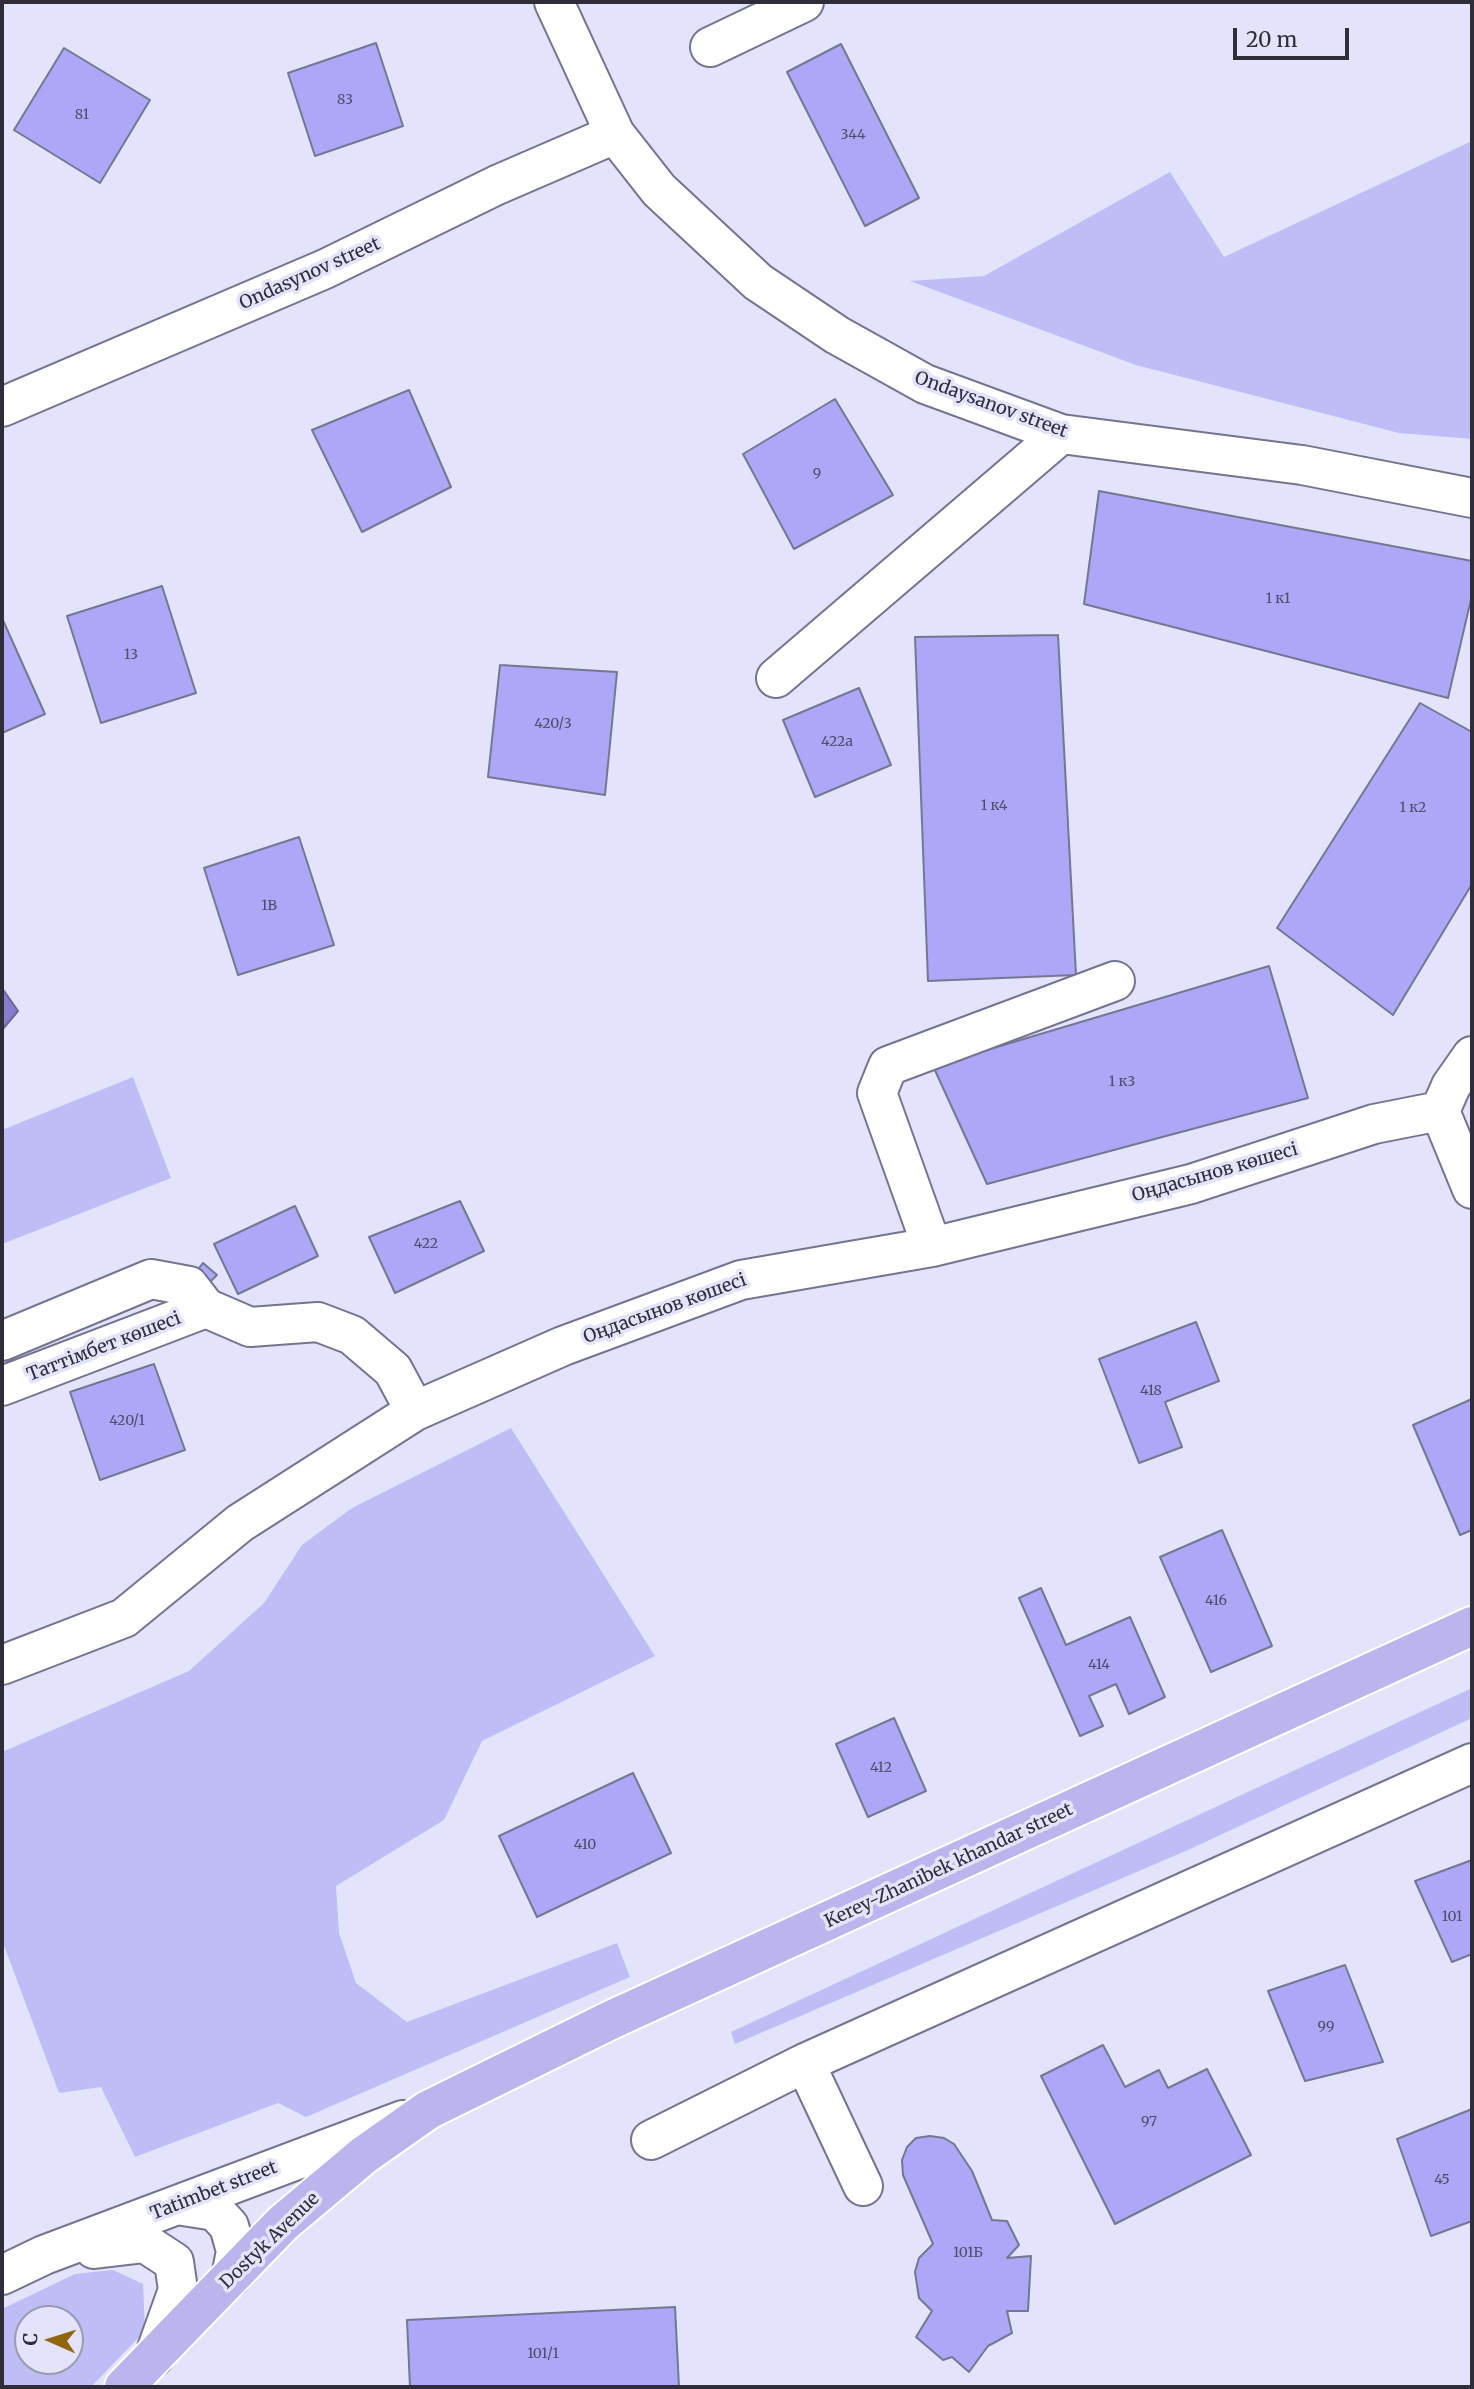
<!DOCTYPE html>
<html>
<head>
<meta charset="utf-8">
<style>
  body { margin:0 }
  #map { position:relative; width:1474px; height:2389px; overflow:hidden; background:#e4e3fc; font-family:Merriweather,serif }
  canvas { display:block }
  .frame { position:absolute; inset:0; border:4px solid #2e2d39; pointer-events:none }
  .north { position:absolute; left:14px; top:2305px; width:70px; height:70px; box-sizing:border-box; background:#e4e3fc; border:2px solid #9b9aae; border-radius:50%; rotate:273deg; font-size:19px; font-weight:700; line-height:28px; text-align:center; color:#2e2d39 }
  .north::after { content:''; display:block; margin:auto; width:24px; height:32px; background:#91650e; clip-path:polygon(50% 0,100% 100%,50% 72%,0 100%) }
  .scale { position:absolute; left:1233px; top:28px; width:116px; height:32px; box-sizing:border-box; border:4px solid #2e2d39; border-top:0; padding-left:9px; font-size:21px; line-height:24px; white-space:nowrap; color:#2e2d39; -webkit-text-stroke:5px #e4e3fc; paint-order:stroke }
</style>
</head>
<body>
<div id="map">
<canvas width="1474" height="2389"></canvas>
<div class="frame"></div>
<div class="north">С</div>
<div class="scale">20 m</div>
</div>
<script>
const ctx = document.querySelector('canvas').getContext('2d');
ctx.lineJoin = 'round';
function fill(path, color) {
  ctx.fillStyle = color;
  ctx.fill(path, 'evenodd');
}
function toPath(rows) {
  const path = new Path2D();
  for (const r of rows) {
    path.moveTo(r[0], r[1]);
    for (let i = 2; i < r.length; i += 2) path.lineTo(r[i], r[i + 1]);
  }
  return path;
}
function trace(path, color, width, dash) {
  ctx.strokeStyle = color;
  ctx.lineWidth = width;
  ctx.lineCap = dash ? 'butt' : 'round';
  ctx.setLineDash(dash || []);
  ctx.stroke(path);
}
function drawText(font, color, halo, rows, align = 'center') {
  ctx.font = font + ' Merriweather,serif';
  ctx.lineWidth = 7;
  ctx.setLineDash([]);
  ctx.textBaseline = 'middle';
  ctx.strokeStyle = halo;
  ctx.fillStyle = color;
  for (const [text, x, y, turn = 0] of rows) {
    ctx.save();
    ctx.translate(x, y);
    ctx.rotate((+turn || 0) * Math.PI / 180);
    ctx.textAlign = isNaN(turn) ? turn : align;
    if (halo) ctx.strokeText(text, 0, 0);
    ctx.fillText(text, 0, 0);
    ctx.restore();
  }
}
fill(toPath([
  [1472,141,1472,439,1399,433,1136,365,910,281,984,276,1170,172,1224,257],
  [133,1077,171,1178,2,1244,2,1130],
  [511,1428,655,1656,482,1741,444,1820,336,1886,339,1933,356,1983,407,2022,617,1943,630,1977,306,2117,278,2103,135,2157,101,2087,59,2093,2,1940,2,1752,189,1671,264,1603,302,1545,352,1508],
  [1472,1688,1472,1718,1188,1850,735,2044,731,2032],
  [113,2270,143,2284,145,2331,91,2387,2,2387,2,2309,75,2274],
  [28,2319,70,2319,70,2361,28,2361]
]), '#c0bcf6');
const water = toPath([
  [2,988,18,1011,2,1030,2,988]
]);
fill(water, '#867ecc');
trace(water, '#6c66a0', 2);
const building = toPath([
  [376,43,403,126,315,156,288,73,376,43],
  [841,44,919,198,865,226,787,72,841,44],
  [64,48,150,100,100,183,14,130,64,48],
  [409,390,451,487,362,532,312,430,409,390],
  [835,399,893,495,794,549,743,454,835,399],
  [1099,491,1472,561,1472,595,1448,698,1084,604,1099,491],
  [162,586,196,693,101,723,67,616,162,586],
  [2,618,45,714,2,733,2,618],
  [1058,635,1076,975,928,981,915,637,1058,635],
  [500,665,617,672,605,795,488,777,500,665],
  [859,688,891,765,815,797,783,720,859,688],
  [1420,703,1472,732,1472,884,1393,1015,1277,928,1420,703],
  [299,837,334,945,238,975,204,868,299,837],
  [1269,966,1308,1098,987,1184,933,1066,1269,966],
  [460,1201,484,1251,395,1293,369,1237,460,1201],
  [295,1206,318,1256,238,1294,214,1244,295,1206],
  [203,1263,217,1275,207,1285,195,1273,203,1263],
  [1196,1322,1219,1381,1165,1402,1182,1447,1139,1463,1099,1359,1196,1322],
  [154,1364,185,1450,100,1480,70,1392,154,1364],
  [1472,1399,1472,1530,1460,1535,1413,1425,1472,1399],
  [1222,1530,1272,1646,1211,1672,1160,1557,1222,1530],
  [1041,1588,1066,1645,1130,1617,1165,1697,1129,1714,1116,1684,1089,1696,1103,1726,1080,1736,1019,1598,1041,1588],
  [894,1718,926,1791,868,1817,836,1744,894,1718],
  [633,1773,671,1853,537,1917,499,1836,633,1773],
  [1472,1860,1472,1954,1452,1962,1415,1881,1472,1860],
  [1345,1965,1383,2062,1305,2081,1268,1991,1345,1965],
  [1103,2045,1125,2087,1159,2070,1168,2088,1207,2069,1251,2155,1115,2224,1041,2076,1103,2045],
  [1472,2109,1472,2221,1431,2236,1397,2139,1472,2109],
  [930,2136,944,2138,954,2144,972,2171,992,2220,1007,2221,1019,2245,1007,2258,1031,2256,1028,2311,1007,2311,1012,2333,988,2346,969,2372,952,2357,943,2360,916,2337,932,2311,919,2298,915,2272,919,2258,933,2244,903,2175,902,2160,907,2147,916,2138,930,2136],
  [675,2307,679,2387,410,2387,407,2320,675,2307]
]);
fill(building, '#aea7f8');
trace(building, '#777692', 2);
const minor = toPath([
  [554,2,615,134,659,190,758,282,837,335,925,384,1061,434,1302,465,1472,498],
  [710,47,804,2],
  [2,407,325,269,497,185,615,134],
  [776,678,1061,434],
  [1472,1056,1451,1086,1440,1111,1472,1189],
  [932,1247,877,1093,888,1066,1115,981],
  [2,1341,151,1279,189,1286,206,1308,250,1327,318,1322,352,1335,393,1370,415,1411],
  [2,1386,206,1308],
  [2,1665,124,1618,240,1523,415,1411,563,1346,741,1280,932,1247,1191,1184,1374,1124,1440,1111],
  [651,2140,805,2063],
  [863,2186,805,2063,1472,1763],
  [177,2205,215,2211,229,2226,236,2251,231,2277],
  [94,2249,145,2243,174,2262,178,2290,154,2357],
  [2,2275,44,2255,403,2120]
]);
const major = toPath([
  [124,2387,283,2223,364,2155,428,2110,613,2019,1472,1626]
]);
trace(minor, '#757490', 42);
trace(major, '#fff', 42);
trace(minor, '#fff', 38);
trace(major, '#bbb5ed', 38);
drawText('14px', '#4e4c69', null, [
  ["83",345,100],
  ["81",82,115],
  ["344",853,135],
  ["9",817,474],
  ["1 к1",1278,599],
  ["13",131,655],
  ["420/3",553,724],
  ["422а",837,742],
  ["1 к4",994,806],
  ["1 к2",1413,808],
  ["1B",269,906],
  ["1 к3",1122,1082],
  ["422",426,1244],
  ["418",1151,1391],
  ["420/1",127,1421],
  ["416",1216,1601],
  ["414",1099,1665],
  ["412",881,1768],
  ["410",585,1845],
  ["101",1452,1917],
  ["99",1326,2027],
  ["97",1149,2122],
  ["45",1442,2180],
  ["101Б",968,2253],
  ["101/1",543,2354]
]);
drawText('18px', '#2e2d39', '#e4e3fc', [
  ["Ondasynov street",310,274,-24],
  ["Ondaysanov street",991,405,20],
  ["Оңдасынов көшесі",1215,1173,-16],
  ["Оңдасынов көшесі",665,1309,-20],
  ["Таттімбет көшесі",104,1347,-21],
  ["Kerey-Zhanibek khandar street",949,1866,-25],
  ["Tatimbet street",214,2191,-21],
  ["Dostyk Avenue",270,2241,-44]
]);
</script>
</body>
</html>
